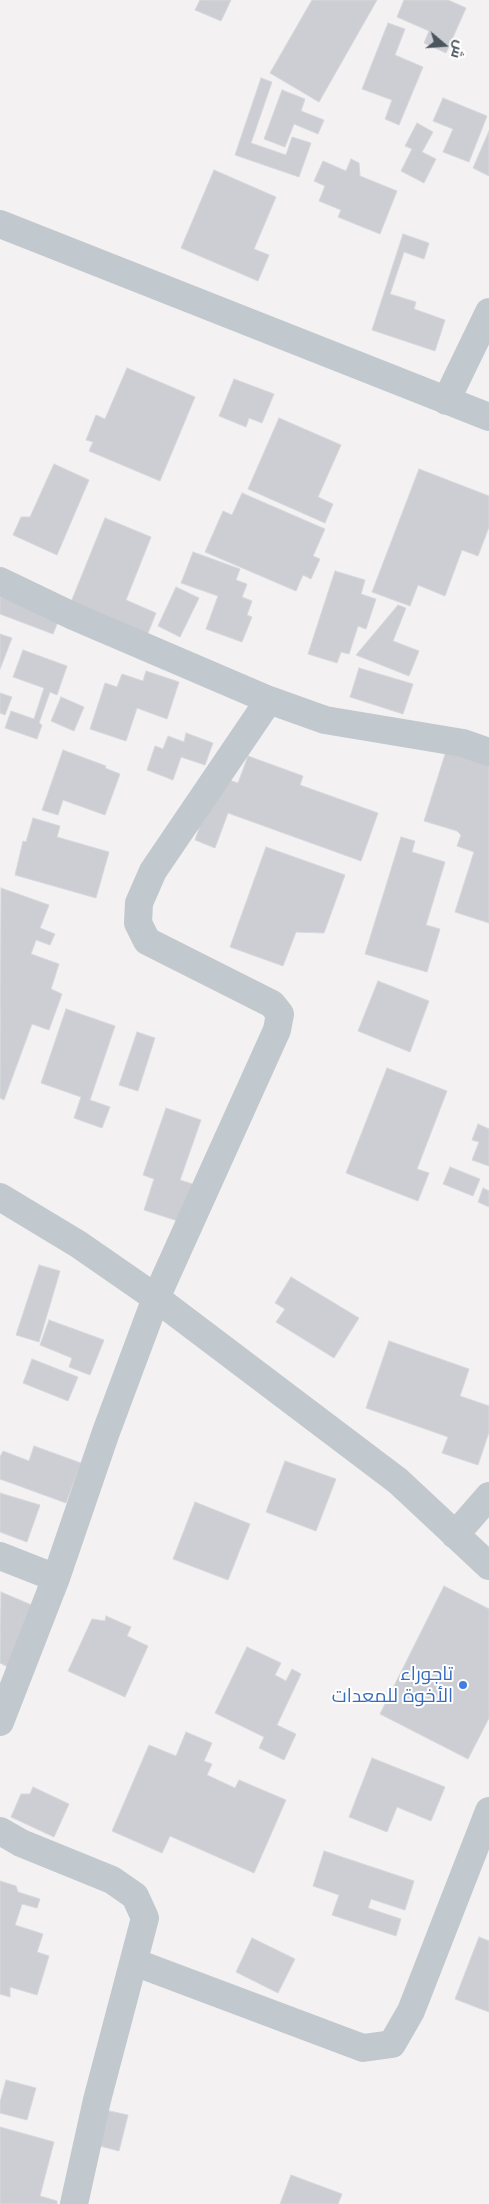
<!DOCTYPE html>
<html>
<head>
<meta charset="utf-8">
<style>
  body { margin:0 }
  #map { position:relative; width:489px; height:2204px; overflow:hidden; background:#f3f1f1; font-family:Mulish,Cairo,sans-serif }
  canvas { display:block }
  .north { position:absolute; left:419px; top:20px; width:50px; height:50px; -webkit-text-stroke:4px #fff; paint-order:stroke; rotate:108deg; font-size:14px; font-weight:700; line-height:20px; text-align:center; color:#4b555d }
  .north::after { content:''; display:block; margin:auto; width:18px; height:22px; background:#4b555d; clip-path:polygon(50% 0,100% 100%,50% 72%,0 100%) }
</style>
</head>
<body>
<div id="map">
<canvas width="489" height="2204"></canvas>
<div class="north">ش</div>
</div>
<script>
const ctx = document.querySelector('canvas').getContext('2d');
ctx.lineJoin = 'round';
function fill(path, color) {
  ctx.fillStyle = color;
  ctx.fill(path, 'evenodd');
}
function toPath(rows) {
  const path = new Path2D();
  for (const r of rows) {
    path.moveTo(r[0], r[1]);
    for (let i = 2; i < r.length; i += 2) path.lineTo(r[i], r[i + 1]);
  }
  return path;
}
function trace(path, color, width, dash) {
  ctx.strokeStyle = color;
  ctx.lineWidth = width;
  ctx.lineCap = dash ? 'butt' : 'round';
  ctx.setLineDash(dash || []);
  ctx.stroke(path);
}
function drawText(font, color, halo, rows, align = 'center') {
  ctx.font = font + ' Mulish,Cairo,sans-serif';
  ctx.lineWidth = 4;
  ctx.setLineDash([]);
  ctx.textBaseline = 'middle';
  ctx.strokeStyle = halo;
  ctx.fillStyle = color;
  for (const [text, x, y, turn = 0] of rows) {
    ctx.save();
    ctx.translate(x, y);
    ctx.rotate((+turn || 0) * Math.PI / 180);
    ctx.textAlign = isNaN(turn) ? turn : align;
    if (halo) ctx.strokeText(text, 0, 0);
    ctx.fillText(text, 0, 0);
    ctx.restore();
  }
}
const building = toPath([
  [200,0,231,0,221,21,195,10,200,0],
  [312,0,377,0,319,102,270,73,312,0],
  [404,0,448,0,466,8,446,53,424,43,429,31,397,17,404,0],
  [388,23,405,29,395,55,423,67,399,125,385,119,392,100,362,89,388,23],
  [261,78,272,82,251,143,286,155,292,137,311,143,299,177,235,155,261,78],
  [282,90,305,99,301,111,324,120,318,134,294,124,285,147,264,139,282,90],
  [443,98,487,116,469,162,443,152,453,129,433,121,443,98],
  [417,123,433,132,422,152,436,159,424,183,401,171,412,149,405,146,417,123],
  [489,131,489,176,473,168,489,131],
  [351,159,359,163,360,176,397,191,380,234,338,217,341,210,319,201,325,186,314,181,323,161,346,171,351,159],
  [214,170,276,197,254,249,269,255,258,281,181,248,214,170],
  [403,234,429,243,424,259,404,252,390,294,416,302,414,309,445,320,435,351,372,330,403,234],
  [127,368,195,397,160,481,89,451,93,442,86,440,96,415,105,419,127,368],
  [234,379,274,394,262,423,249,418,246,427,219,416,234,379],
  [279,418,341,445,318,497,333,504,325,523,248,489,279,418],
  [54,464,89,480,57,555,13,535,21,517,30,517,54,464],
  [419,469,489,496,489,527,478,556,462,550,445,596,418,585,410,606,372,592,419,469],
  [242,493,325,529,313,556,320,559,311,579,303,575,296,591,205,552,223,511,232,515,242,493],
  [105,518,151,537,126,600,156,613,146,638,69,607,105,518],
  [193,552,240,569,236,580,247,584,242,597,252,601,247,615,252,617,242,642,206,629,218,596,181,583,193,552],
  [335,571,365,580,361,594,376,599,366,629,358,626,349,654,341,652,337,663,308,654,335,571],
  [176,587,199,598,180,637,158,626,176,587],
  [0,596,59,619,53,634,0,614,0,596],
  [398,605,406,608,393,641,419,651,409,676,356,655,398,605],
  [0,634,12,638,0,669,0,634],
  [23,650,67,666,57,695,50,692,39,723,42,725,37,739,5,728,11,711,34,719,44,688,13,677,23,650],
  [359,668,413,684,403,714,350,697,359,668],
  [146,671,179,682,167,719,137,708,126,741,90,729,105,683,117,687,122,674,143,681,146,671],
  [0,693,12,697,5,715,0,713,0,693],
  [61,697,84,707,74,731,51,721,61,697],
  [186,733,213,743,205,765,181,757,173,780,147,770,155,746,163,749,168,736,184,742,186,733],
  [447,748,489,762,489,923,455,912,474,852,457,846,461,835,457,831,424,821,447,748],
  [63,750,106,766,105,768,120,774,105,815,63,800,58,815,42,810,63,750],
  [248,756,303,776,300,785,378,813,361,861,228,813,215,848,195,840,217,776,238,783,248,756],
  [33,818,60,826,57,837,109,852,96,898,15,875,23,841,26,842,33,818],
  [401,837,415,841,412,852,445,862,426,925,440,929,427,972,365,954,401,837],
  [266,847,345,875,324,933,296,932,283,966,230,947,266,847],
  [1,888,49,905,40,928,55,934,50,945,36,940,31,954,59,964,51,989,62,994,49,1030,32,1024,4,1100,0,1098,1,888],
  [378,981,429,1001,410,1052,358,1031,378,981],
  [66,1009,115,1026,90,1100,110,1107,102,1128,74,1118,81,1097,41,1083,66,1009],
  [137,1032,155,1038,138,1091,119,1085,137,1032],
  [387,1068,447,1091,417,1169,429,1173,418,1201,346,1173,387,1068],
  [166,1108,201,1120,180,1180,196,1185,184,1223,144,1210,154,1179,143,1175,166,1108],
  [478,1124,489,1129,489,1166,472,1160,479,1142,472,1140,478,1124],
  [450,1167,480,1179,473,1196,443,1184,450,1167],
  [483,1188,489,1191,489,1207,478,1202,483,1188],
  [39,1265,60,1271,39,1342,16,1335,39,1265],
  [291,1277,359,1318,334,1358,276,1322,285,1309,275,1303,291,1277],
  [49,1320,104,1340,90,1375,69,1367,72,1358,40,1345,49,1320],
  [389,1341,469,1369,460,1396,489,1406,489,1432,478,1465,442,1453,448,1437,366,1408,389,1341],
  [32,1359,78,1377,68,1401,23,1383,32,1359],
  [34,1446,81,1463,66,1503,0,1479,0,1457,3,1451,29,1461,34,1446],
  [285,1461,336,1479,316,1531,266,1512,285,1461],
  [0,1493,40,1505,27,1542,0,1532,0,1493],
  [195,1502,250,1524,228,1580,173,1559,195,1502],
  [444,1586,489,1609,489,1718,468,1759,380,1714,444,1586],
  [1,1592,34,1606,8,1667,0,1663,1,1592],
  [106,1616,131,1627,127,1636,148,1646,125,1697,68,1671,92,1619,105,1621,106,1616],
  [247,1647,281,1663,275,1675,286,1681,292,1669,301,1674,277,1725,296,1734,284,1760,259,1748,264,1737,215,1713,247,1647],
  [186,1732,212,1743,204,1761,212,1764,207,1775,235,1788,239,1780,286,1800,254,1873,170,1836,162,1853,112,1831,149,1745,176,1756,186,1732],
  [372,1758,445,1787,431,1821,397,1807,387,1832,349,1817,372,1758],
  [33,1787,69,1804,54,1837,11,1817,21,1794,30,1794,33,1787],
  [324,1851,414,1881,405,1910,371,1899,368,1908,401,1919,396,1936,332,1915,339,1895,313,1886,324,1851],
  [0,1881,16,1886,18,1892,40,1899,37,1908,22,1904,15,1925,43,1934,37,1952,49,1956,37,1995,10,1987,10,1997,0,1994,0,1881],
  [479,1937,489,1941,489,2012,455,1999,479,1937],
  [252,1938,295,1959,278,1993,236,1972,252,1938],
  [6,2080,36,2088,27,2120,0,2113,0,2102,6,2080],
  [105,2110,128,2115,119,2151,96,2145,105,2110],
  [0,2127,54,2142,40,2196,57,2201,57,2204,0,2204,0,2127],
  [291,2175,342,2194,338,2204,280,2204,291,2175]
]);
fill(building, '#ccced3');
trace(building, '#d6d8dc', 1);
trace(toPath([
  [0,224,489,417],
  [446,401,489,312],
  [0,581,73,616,269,700,325,720,463,743,489,752],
  [0,1197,78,1244,156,1298,398,1481,489,1566],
  [455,1535,489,1496],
  [0,1556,56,1578],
  [0,1722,56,1578,106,1432,156,1298,277,1030,280,1014,272,1004,147,941,138,923,139,903,153,871,269,700],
  [0,1831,21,1843,112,1880,135,1896,145,1918,97,2100,74,2204],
  [134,1962,363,2048,392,2044,411,2011,489,1811]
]), '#c1c8ce', 28);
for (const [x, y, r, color] of [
  [463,1685,5,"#3f7fe0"]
]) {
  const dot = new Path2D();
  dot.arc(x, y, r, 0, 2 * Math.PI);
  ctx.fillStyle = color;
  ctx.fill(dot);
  trace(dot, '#fff', 2);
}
drawText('19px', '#366cbe', '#fff', [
  ["تاجوراء",453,1674],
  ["الأخوة للمعدات",453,1696]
], 'right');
</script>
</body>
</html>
